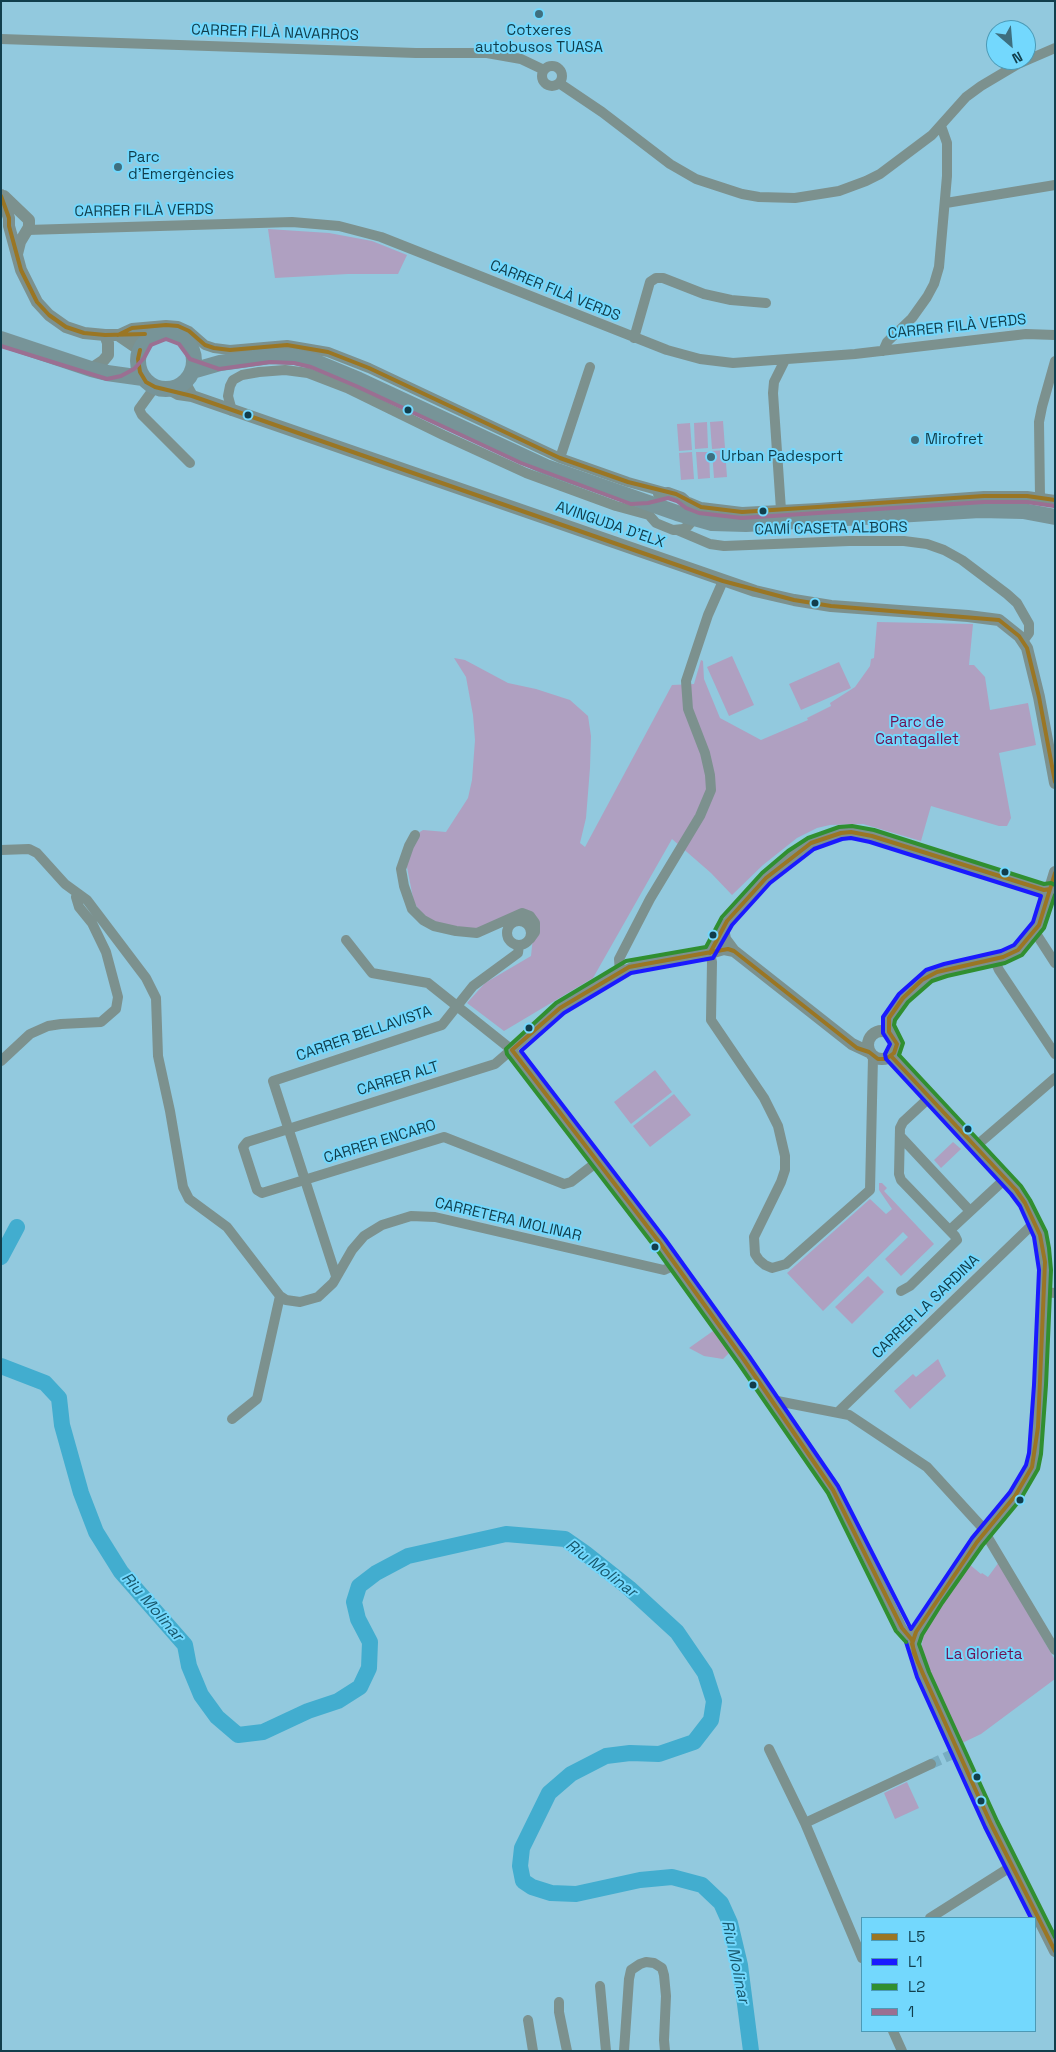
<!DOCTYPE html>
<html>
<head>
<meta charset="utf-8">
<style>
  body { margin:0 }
  #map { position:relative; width:1056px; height:2052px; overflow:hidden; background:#92c9de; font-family:"Space Grotesk",sans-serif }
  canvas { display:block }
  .frame { position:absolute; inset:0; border:2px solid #113e4c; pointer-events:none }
  .legend { position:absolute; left:861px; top:1917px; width:175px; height:115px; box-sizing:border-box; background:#73d8fd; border:1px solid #4c9ab6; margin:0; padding:6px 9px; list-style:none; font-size:15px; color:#113e4c }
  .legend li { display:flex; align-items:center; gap:10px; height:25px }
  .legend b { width:25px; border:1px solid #4c9ab6 }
  .north { position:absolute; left:986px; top:20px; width:50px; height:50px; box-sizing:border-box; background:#73d8fd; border:1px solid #4c9ab6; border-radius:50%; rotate:153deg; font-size:14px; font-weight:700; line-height:20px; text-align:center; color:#113e4c }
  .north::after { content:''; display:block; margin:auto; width:18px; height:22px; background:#3e6f7f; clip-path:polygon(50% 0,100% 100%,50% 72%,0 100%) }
</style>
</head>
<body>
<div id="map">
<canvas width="1056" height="2052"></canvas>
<div class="frame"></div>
<ul class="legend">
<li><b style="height:6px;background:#9a7624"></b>L5</li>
<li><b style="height:6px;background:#1a1aff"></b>L1</li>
<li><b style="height:6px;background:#308f30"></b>L2</li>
<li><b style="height:6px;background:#9b6f92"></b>1</li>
</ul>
<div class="north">N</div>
</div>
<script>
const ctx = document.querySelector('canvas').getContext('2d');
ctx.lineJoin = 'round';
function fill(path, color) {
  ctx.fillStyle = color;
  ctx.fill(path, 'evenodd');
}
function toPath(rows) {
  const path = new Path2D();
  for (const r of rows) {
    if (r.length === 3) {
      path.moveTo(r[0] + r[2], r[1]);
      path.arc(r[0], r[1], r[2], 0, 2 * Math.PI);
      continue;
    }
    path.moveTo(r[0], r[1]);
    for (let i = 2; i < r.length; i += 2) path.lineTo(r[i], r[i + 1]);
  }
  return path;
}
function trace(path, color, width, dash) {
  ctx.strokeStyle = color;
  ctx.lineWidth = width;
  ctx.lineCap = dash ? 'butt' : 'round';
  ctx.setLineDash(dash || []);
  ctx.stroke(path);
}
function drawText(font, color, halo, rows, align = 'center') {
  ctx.font = font + ' "Space Grotesk",sans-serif';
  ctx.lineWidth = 4;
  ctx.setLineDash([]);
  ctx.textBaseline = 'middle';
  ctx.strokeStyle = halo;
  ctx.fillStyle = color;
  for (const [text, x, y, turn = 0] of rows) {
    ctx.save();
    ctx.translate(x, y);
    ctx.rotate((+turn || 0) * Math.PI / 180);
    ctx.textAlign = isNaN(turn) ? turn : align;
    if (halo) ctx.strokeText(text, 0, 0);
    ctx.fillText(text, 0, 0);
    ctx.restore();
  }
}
fill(toPath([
  [268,229,329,233,372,241,407,255,398,274,348,274,275,278],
  [723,421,725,448,712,449,710,422],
  [707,422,708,448,695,449,694,423],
  [690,423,692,450,679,451,677,424],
  [725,450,727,477,714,478,712,451],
  [692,452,694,479,681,480,679,453],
  [696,452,709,452,710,478,698,479],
  [877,622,973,624,969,665,974,665,985,677,990,710,1028,703,1036,745,999,753,1011,818,1007,826,999,826,931,806,921,841,863,824,830,825,817,828,797,838,763,865,732,895,711,873,672,839,593,978,504,1031,467,1003,485,983,531,956,534,927,530,920,520,917,472,932,428,921,414,903,406,862,415,835,423,830,446,832,468,798,472,780,475,740,473,715,466,677,454,658,465,660,508,683,536,689,570,700,588,716,591,736,590,768,586,818,580,843,585,847,672,685,694,684,701,660,703,661,704,679,720,718,761,740,808,720,807,718,831,706,830,703,855,687,870,666,871,659,874,658],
  [732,656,754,705,729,716,707,667],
  [839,662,851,688,801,710,789,684],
  [655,1070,672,1092,631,1124,614,1102],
  [674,1094,691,1115,650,1147,633,1126],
  [953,1142,961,1149,941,1168,934,1160],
  [879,1183,882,1183,887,1188,884,1191,934,1244,901,1276,885,1259,908,1237,903,1232,823,1311,787,1273,870,1199,886,1214,892,1209,879,1190],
  [868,1276,884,1292,852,1324,835,1307],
  [713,1331,729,1353,723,1359,704,1356,689,1348],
  [938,1359,946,1376,910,1409,894,1391,913,1374,916,1377],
  [999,1562,1055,1660,1055,1679,981,1734,960,1744,925,1668,921,1653,923,1635,928,1623,969,1564,981,1574,982,1573,988,1577],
  [907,1782,919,1808,895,1819,884,1793]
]), '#afa0c1');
trace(toPath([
  [1,1257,17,1227],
  [1,1366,45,1383,59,1398,62,1425,81,1493,96,1532,121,1572,185,1645,189,1666,201,1695,217,1717,238,1735,263,1732,308,1711,338,1701,360,1687,369,1668,370,1642,358,1619,354,1602,359,1586,376,1573,408,1556,506,1534,565,1539,585,1553,629,1588,677,1632,705,1673,714,1701,711,1720,694,1742,659,1754,630,1753,606,1756,571,1774,549,1793,522,1848,520,1866,523,1881,532,1887,551,1893,576,1894,640,1880,672,1877,702,1885,721,1903,730,1923,740,1965,751,2051]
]), '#42adcf', 16);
trace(toPath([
  [931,1764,953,1754]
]), '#78adc1', 10, [10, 5]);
trace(toPath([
  [1,39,416,53,487,53,521,59,544,70],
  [552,76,10],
  [559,83,602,112,670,164,696,179,742,194,759,197,795,198,839,191,866,181,880,174,932,135,966,97,981,86,1018,64,1055,48],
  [946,203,1055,185],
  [27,230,292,222,339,226,381,237,667,350,700,359,733,363,855,354,1026,334,1055,335],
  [119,334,132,328,166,325,178,326,189,331,205,345,214,348,230,350,287,345,328,352,369,368,560,458,628,482,664,492],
  [634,338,650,282,656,278,663,278,704,294,731,300,766,303],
  [883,351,887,342,912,318,927,297,934,284,939,267,947,176,947,143,941,126],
  [155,387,139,409,142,415,190,463],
  [232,411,228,396,230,386,233,380,242,375,259,372,285,370,308,373,347,388,443,435,526,473,616,506,649,515],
  [560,458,590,367],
  [1040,497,1039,422,1042,407,1055,361],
  [689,502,701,507,742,512,818,508,984,496,1027,496,1055,500],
  [648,510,649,515,656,523,673,530,683,529,688,526,694,519,692,506,682,497,668,492,658,494],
  [781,510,773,393,774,382,785,360],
  [677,530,710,544,724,546,849,541,904,541,927,544,944,550,962,560,1007,594,1017,603,1029,624,1029,633,1023,641],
  [415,835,409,846,401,869,404,886,412,909,423,920,434,926,456,931,477,933,522,913,530,916,535,923,535,932,530,939],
  [1,850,29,849,37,853,65,884,87,900,146,978,156,998,158,1056,170,1111,183,1187,189,1199,227,1227,280,1296,286,1300,300,1302,318,1297,333,1283,352,1250,364,1236,382,1225,411,1216,435,1217,664,1270,675,1265],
  [519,933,12],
  [1035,932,1055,963],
  [346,940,372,973,428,983,512,1050,660,1243,744,1360,833,1490,849,1520,902,1628,912,1640],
  [710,953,712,962,711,1020,764,1098,778,1126,785,1156,785,1170,781,1182,754,1237,755,1254,759,1260,765,1265,772,1268,786,1264,870,1190,873,1057],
  [710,953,723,929],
  [994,959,999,970,1055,1054],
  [620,972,619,959,650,899,700,816,711,790,710,775,705,753,688,709,686,681,708,615,723,581],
  [1,1061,30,1034,48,1026,61,1024,101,1022,116,1009,118,997,106,952,92,923,79,907,76,897,77,893],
  [900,1136,970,1211],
  [976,1146,1055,1078],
  [597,1162,571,1182,564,1184,444,1137,262,1193,257,1190,243,1147,247,1142,495,1064,560,1008,620,972,637,965,710,953],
  [950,1230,1005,1179],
  [336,1276,273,1081,442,1025,473,986,518,953,519,945],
  [901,1291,910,1286,957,1240,955,1236,901,1180,899,1174,900,1128,903,1122,930,1097],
  [1043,1292,1055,1293],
  [772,1400,849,1415,927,1467,981,1526,1055,1650],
  [838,1412,1034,1223],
  [232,1419,257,1399,280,1296],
  [769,1749,805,1823,862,1958],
  [805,1823,931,1764],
  [930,1918,1012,1866],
  [600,1986,606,2051],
  [559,2002,559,2012,567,2051],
  [528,2020,533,2051],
  [893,2031,902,2051],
  [624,2051,629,1979,631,1970,640,1964,646,1962,654,1963,662,1968,664,1975,666,1996,664,2040,665,2051]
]), '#7c918e', 10);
trace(toPath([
  [1,195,9,218,9,226,21,270,37,302,49,315,66,327,84,333,105,335,157,335],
  [4,196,29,220,29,227,20,242,17,254],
  [118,335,140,350],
  [91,369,103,361,108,355,108,343,105,335],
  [184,382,192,396],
  [169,389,178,394,192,396,755,591,794,600,831,606,968,616,999,620,1019,636,1027,648,1039,697,1055,783],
  [734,951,725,939,723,929,754,889,801,849,819,839,841,833,851,832,872,836,1044,890,1050,889],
  [710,953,724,949,734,951,852,1044,869,1052],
  [882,1045,14],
  [889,1032,889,1018,898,1005,913,988,929,976,945,970,1003,957,1018,950,1039,925,1055,872],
  [891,1056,1016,1190,1025,1203,1040,1235,1043,1249,1045,1270,1040,1385,1035,1454,1032,1467,1015,1496,977,1542,937,1600,916,1632,912,1644,923,1674,991,1824,1055,1951]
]), '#7c918e', 12);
trace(toPath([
  [166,361,28],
  [1,339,91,369,107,373,143,378],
  [192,371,220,363,270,356,295,357,313,361,359,380,546,467,677,513,712,523,746,524,980,510,1023,511,1055,517]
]), '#779498', 16);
trace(toPath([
  [1,196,9,218,9,226,21,270,37,302,49,315,66,327,84,333,105,335,145,334],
  [118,335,132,328,166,325,178,326,189,331,205,345,214,348,230,350,287,345,328,352,369,368,560,458,628,482,676,494,701,507,742,512,984,496,1027,496,1055,500],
  [140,350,138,359,140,372,146,382,155,387,192,396,723,581,794,600,831,606,999,620,1019,636,1027,648,1039,697,1055,782],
  [1055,873,1039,925,1018,950,1003,957,937,972,922,980,903,998,889,1018,889,1032,897,1044,894,1053,886,1059,878,1059,869,1052,857,1048,734,951,728,949,629,967,560,1008,512,1050,660,1243,744,1360,833,1490,902,1628,912,1640,914,1653,923,1674,991,1824,1055,1951],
  [710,953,727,921,766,878,811,843,841,833,851,832,872,836,1044,890,1050,889],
  [891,1056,1016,1190,1025,1203,1040,1235,1045,1262,1038,1427,1032,1467,1015,1496,977,1542,916,1632,912,1644,918,1663]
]), '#9a7624', 4);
trace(toPath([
  [851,838,870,842,1041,896,1033,922,1014,945,1001,951,944,964,926,970,899,994,883,1017,883,1033,890,1044,885,1054,886,1059,1011,1194,1020,1206,1034,1237,1039,1270,1034,1385,1029,1453,1026,1465,1010,1492,972,1538,911,1629,838,1486,749,1356,665,1239,521,1051,564,1013,631,973,713,958,732,925,770,883,814,849,842,839,851,838],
  [906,1642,917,1677,985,1827,1031,1918]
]), '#1a1aff', 4);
trace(toPath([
  [1055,895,1044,928,1022,955,1005,963,947,976,932,981,908,1002,895,1020,894,1025,903,1043,899,1055,1021,1186,1030,1200,1046,1232,1049,1248,1051,1270,1046,1385,1041,1454,1038,1469,1020,1500,982,1546,942,1603,922,1635,919,1644,929,1672,997,1821,1055,1937],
  [906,1642,896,1631,828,1493,739,1364,655,1247,507,1054,506,1049,556,1003,626,961,706,947,722,917,762,873,788,851,808,838,839,827,852,826,874,830,1044,884,1051,883,1055,885]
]), '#308f30', 4);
trace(toPath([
  [1,346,107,379,121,376,134,369,144,358,151,345,166,339,179,344,190,359,219,369,270,362,294,363,311,367,356,386,521,463,631,504,648,503,668,498,677,501,686,508,699,513,742,518,984,502,1027,502,1054,506]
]), '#9b6f92', 4);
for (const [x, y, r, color] of [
  [539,14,5,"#3e6f7f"],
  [118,167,5,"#3e6f7f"],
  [408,410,4.5,"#113e4c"],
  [248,415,4.5,"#113e4c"],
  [915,440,5,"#3e6f7f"],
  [711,457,5,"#3e6f7f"],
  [763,511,4.5,"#113e4c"],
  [815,603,4.5,"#113e4c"],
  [1005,872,4.5,"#113e4c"],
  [713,935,4.5,"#113e4c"],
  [529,1028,4.5,"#113e4c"],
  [968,1129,4.5,"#113e4c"],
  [655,1247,4.5,"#113e4c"],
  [753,1385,4.5,"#113e4c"],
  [1020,1500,4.5,"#113e4c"],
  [977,1777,4.5,"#113e4c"],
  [981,1801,4.5,"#113e4c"]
]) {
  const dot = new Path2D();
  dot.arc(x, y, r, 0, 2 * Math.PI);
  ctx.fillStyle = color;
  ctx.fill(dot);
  trace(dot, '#73d8fd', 2);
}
drawText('15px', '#113e4c', '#73d8fd', [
  ["Cotxeres",539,31,"center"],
  ["autobusos TUASA",539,48,"center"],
  ["Parc",128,158],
  ["d'Emergències",128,175],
  ["Mirofret",925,440],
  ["Urban Padesport",721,457]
], 'left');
drawText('15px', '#113e4c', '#73d8fd', [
  ["CARRER FILÀ NAVARROS",275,33,2],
  ["CARRER FILÀ VERDS",144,211,-1],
  ["CARRER FILÀ VERDS",555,291,22],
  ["CARRER FILÀ VERDS",957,327,-6],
  ["AVINGUDA D'ELX",610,525,19],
  ["CAMÍ CASETA ALBORS",831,529,-1],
  ["CARRER BELLAVISTA",364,1034,-19],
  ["CARRER ALT",398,1079,-17],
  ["CARRER ENCARO",380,1142,-17],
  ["CARRETERA MOLINAR",508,1220,13],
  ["CARRER LA SARDINA",926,1307,-44]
]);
drawText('15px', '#6e1152', '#73d8fd', [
  ["Parc de",917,723],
  ["Cantagallet",917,740],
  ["La Glorieta",984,1655]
]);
drawText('italic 16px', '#18586d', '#73d8fd', [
  ["Riu Molinar",601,1569,37],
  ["Riu Molinar",152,1607,49],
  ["Riu Molinar",735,1962,78]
]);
</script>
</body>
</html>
